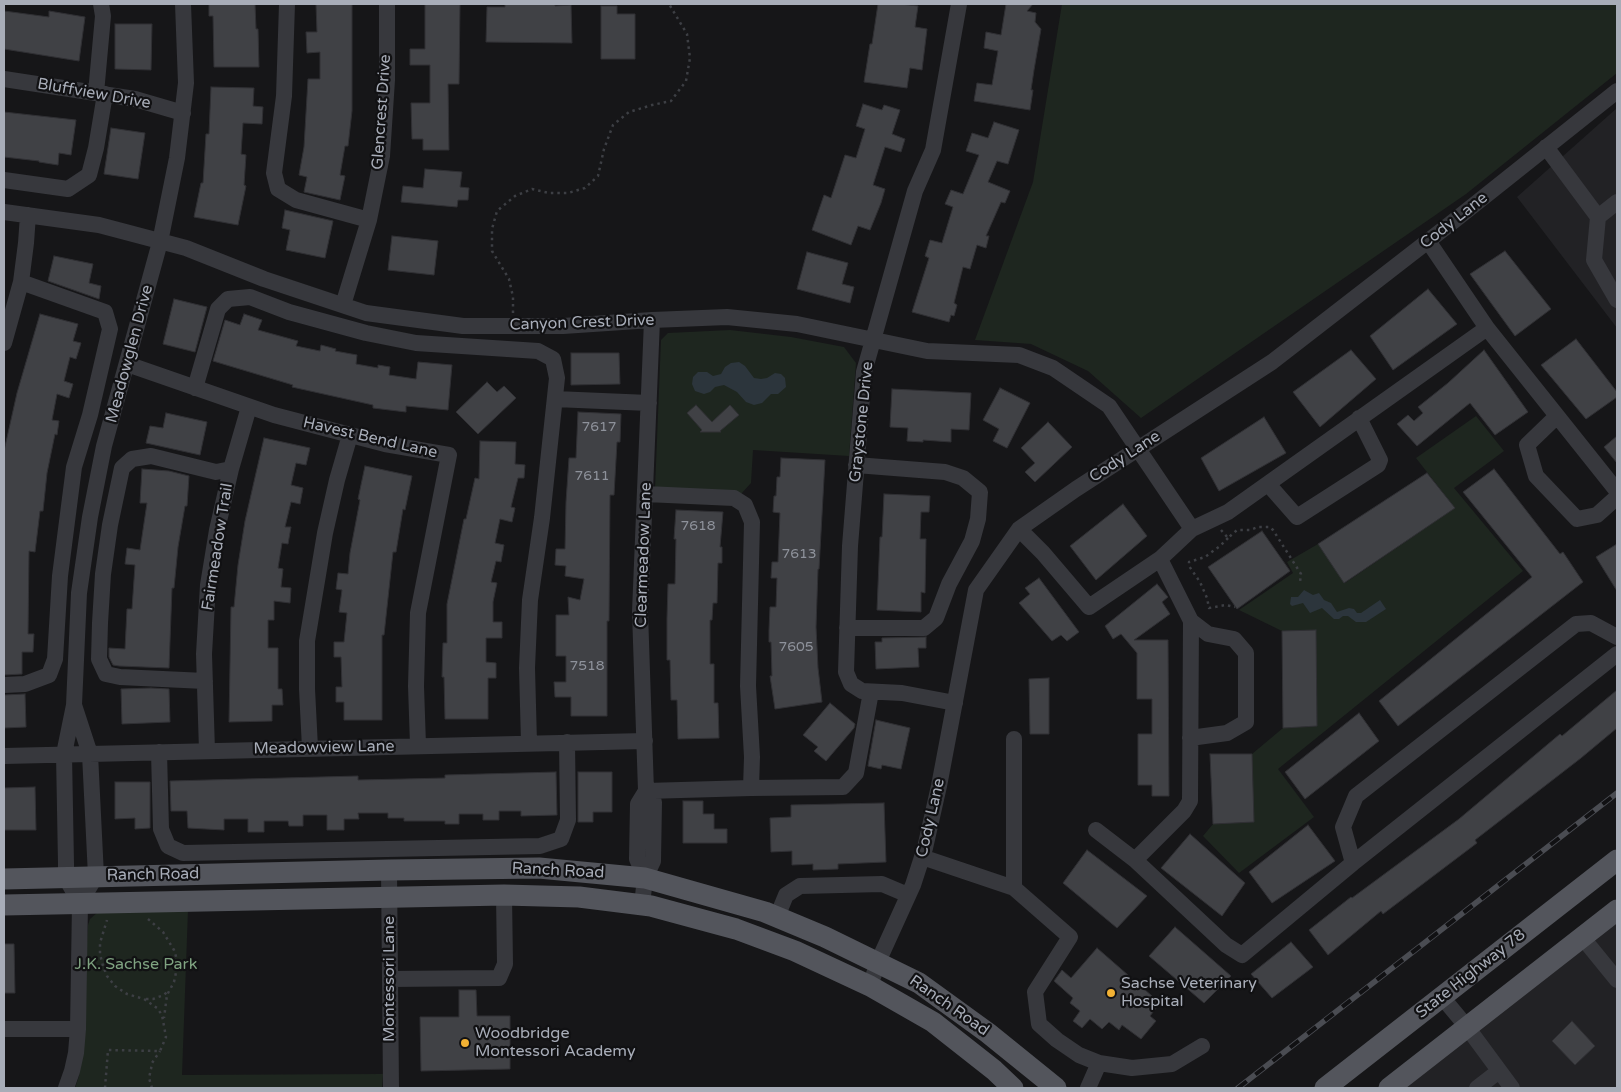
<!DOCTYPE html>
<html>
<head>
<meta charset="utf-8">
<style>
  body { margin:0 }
  #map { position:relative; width:1621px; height:1092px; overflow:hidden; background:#161618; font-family:"Varela Round",sans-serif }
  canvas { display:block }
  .frame { position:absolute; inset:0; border:5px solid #a8adb8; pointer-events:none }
</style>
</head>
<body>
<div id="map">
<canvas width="1621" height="1092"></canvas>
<div class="frame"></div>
</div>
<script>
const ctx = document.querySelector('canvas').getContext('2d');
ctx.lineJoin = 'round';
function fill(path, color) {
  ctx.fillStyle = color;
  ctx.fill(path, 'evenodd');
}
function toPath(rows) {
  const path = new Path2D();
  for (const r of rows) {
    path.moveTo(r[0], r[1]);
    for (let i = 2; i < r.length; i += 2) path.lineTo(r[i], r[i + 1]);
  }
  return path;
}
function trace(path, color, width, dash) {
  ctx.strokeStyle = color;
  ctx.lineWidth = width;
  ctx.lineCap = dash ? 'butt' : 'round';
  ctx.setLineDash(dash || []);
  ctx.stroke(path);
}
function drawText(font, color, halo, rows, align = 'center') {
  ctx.font = font + ' "Varela Round",sans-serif';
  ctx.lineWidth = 4.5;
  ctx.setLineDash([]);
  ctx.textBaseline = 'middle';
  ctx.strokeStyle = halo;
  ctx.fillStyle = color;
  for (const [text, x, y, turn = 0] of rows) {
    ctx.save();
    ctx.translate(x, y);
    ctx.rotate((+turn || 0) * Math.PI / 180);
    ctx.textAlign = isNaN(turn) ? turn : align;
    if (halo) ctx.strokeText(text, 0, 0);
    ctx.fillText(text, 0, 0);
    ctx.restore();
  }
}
fill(toPath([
  [1617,108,1617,328,1517,197],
  [1617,921,1617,1088,1404,1088]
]), '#222225');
fill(toPath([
  [1062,4,1617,4,1617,73,1466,194,1141,418,1088,371,1031,344,975,340,1033,182],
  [730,330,791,337,844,347,856,363,849,456,753,450,751,483,741,494,655,489,661,340,668,333],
  [1476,416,1504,451,1454,488,1523,571,1278,769,1314,817,1239,873,1203,836,1213,824,1253,822,1252,754,1283,728,1317,726,1316,630,1282,631,1239,610,1293,573,1287,562,1318,544,1345,583,1455,508,1416,458],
  [188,910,182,1075,383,1074,382,1088,75,1088,79,1076,88,925,90,919,99,911]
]), '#1e261f');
fill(toPath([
  [739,362,745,366,754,378,761,379,767,378,775,373,781,374,785,378,786,387,778,394,771,394,762,403,754,405,746,402,737,392,724,385,715,387,710,392,704,394,695,391,692,384,693,377,698,372,707,372,713,376,721,374,725,367,731,363],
  [1304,590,1313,595,1319,593,1324,600,1331,603,1337,612,1349,608,1354,609,1357,613,1361,613,1380,600,1386,609,1366,622,1356,622,1348,616,1343,616,1339,619,1334,619,1322,608,1310,613,1303,603,1292,606,1290,604,1291,597,1298,597]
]), '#2c353c');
const building = toPath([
  [209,4,255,4,256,29,258,29,259,67,214,67,213,16,209,16,209,4],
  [316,4,352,4,352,111,348,146,345,146,340,175,345,176,340,200,304,192,307,177,299,175,304,147,308,79,320,79,320,52,307,53,306,32,317,32,316,4],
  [425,4,460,4,459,84,448,84,449,150,423,150,423,139,412,139,411,103,430,103,430,65,410,65,410,49,425,49,425,4],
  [505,4,555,4,555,6,571,5,572,43,486,42,487,7,505,7,505,4],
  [878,4,900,4,918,6,915,27,927,29,922,70,910,68,907,88,864,82,870,44,872,44,878,4],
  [1006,4,1033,4,1027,11,1036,13,1035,22,1041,29,1034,70,1031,90,1033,90,1030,110,974,101,977,83,992,85,998,51,984,48,986,32,1001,35,1006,4],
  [601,6,617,6,617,14,635,14,635,59,601,59,601,6],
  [4,11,49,17,49,11,85,17,79,61,4,49,4,11],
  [115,24,152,24,151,70,115,69,115,24],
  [211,87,254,88,253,106,263,107,262,124,243,123,241,154,246,155,244,185,246,186,238,225,194,217,201,183,203,183,206,134,209,134,211,87],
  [863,104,882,110,884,105,900,110,892,134,905,139,901,152,885,147,873,185,885,189,881,203,870,230,858,226,851,245,812,230,824,195,831,198,845,155,856,158,865,129,856,126,863,104],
  [4,112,76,120,71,155,59,153,58,165,39,162,39,161,4,157,4,112],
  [994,122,1019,130,1008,164,997,161,988,182,1010,191,1005,203,1001,202,986,236,989,236,986,248,977,245,970,269,963,267,954,303,957,305,954,316,951,315,949,322,912,312,929,258,925,256,930,240,942,243,953,207,945,204,951,190,963,194,979,155,966,151,972,133,988,138,994,122],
  [111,128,145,133,138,179,104,174,111,128],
  [425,169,462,172,460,187,469,188,468,200,458,200,457,207,401,202,403,186,423,188,425,169],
  [285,210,333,221,325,258,286,250,290,230,282,228,285,210],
  [392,236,438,241,434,275,388,270,392,236],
  [1505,251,1551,309,1515,336,1470,274,1505,251],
  [807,252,848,263,842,284,854,287,850,303,797,289,807,252],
  [54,256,93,264,89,283,101,286,99,299,48,281,54,256],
  [1428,289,1457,324,1393,370,1370,336,1428,289],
  [174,299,207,307,195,352,163,344,174,299],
  [40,314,78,324,73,341,81,343,76,359,70,357,64,381,73,384,69,398,57,394,52,420,59,421,57,435,55,434,47,473,43,511,40,511,35,552,29,551,28,634,34,634,33,652,22,652,22,674,4,675,4,451,17,393,40,314],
  [244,314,262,320,258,330,298,341,296,346,320,351,321,345,336,349,335,351,357,355,356,364,378,368,378,365,390,367,389,375,416,379,418,362,452,365,448,410,406,406,406,412,373,408,373,405,292,387,293,385,213,361,225,320,240,325,244,314],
  [1576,339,1617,392,1617,397,1586,419,1541,365,1576,339],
  [1351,350,1376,379,1320,427,1293,392,1351,350],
  [1484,350,1528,412,1495,435,1470,403,1417,446,1397,424,1408,415,1414,421,1423,413,1418,407,1448,383,1484,350],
  [571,353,619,353,620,384,571,385,571,353],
  [487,382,497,392,504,386,516,398,478,434,456,412,487,382],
  [1000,388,1030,403,1007,448,993,441,999,429,983,420,1000,388],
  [892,389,971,393,969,430,951,429,951,442,923,440,923,442,907,441,908,428,890,427,892,389],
  [696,405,712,422,730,405,739,415,720,431,721,432,700,432,702,430,687,413,696,405],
  [578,412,621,414,620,442,617,442,614,495,610,495,609,621,607,621,607,716,571,716,571,697,555,697,554,682,566,682,566,656,556,656,556,615,569,615,568,597,580,600,584,579,565,576,566,566,555,565,556,549,565,549,566,502,569,458,576,458,578,412],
  [166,413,207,422,200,455,146,443,150,426,163,428,166,413],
  [1264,417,1286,453,1219,491,1201,458,1264,417],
  [1048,422,1072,447,1035,482,1025,472,1035,463,1021,448,1048,422],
  [1617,436,1617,463,1604,447,1617,436],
  [264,438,310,448,306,465,296,463,291,485,303,488,300,504,291,502,285,527,291,527,288,544,282,543,278,568,283,569,281,587,291,588,290,603,274,601,274,620,268,620,268,648,278,648,278,689,282,689,283,705,272,705,272,721,229,722,231,607,234,607,238,565,245,521,264,438],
  [480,441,516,442,515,464,525,465,524,478,518,478,511,507,515,508,512,522,500,519,495,543,504,545,501,562,496,561,491,582,497,583,493,602,493,622,502,622,502,638,486,638,486,662,496,663,496,678,488,678,488,719,445,719,444,677,442,677,443,643,447,643,447,604,464,519,466,519,475,478,479,479,480,441],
  [781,458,825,460,819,569,818,569,816,627,818,668,822,702,775,709,770,676,772,676,771,642,769,642,769,630,770,607,776,607,777,578,771,578,772,562,778,562,780,513,773,512,774,496,776,496,777,477,780,477,781,458],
  [365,466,412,476,405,510,403,509,396,552,393,552,384,635,382,635,382,720,344,720,344,702,336,702,336,687,342,687,341,657,334,657,334,642,344,642,347,613,339,612,342,590,336,589,338,573,348,574,350,553,360,500,358,499,365,466],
  [142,469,169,471,189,476,187,506,185,506,178,547,174,588,172,588,169,668,119,666,113,665,109,657,109,648,125,649,127,609,132,609,135,565,125,564,127,548,140,550,147,503,140,503,142,469],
  [1494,469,1560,554,1563,552,1583,582,1398,726,1379,701,1532,577,1463,492,1494,469],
  [1427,473,1455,508,1344,583,1318,544,1427,473],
  [884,494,930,496,929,512,921,512,920,539,926,539,925,593,921,592,921,612,877,610,880,537,882,537,884,494],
  [1123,504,1147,536,1096,580,1070,546,1123,504],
  [676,510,723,512,720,547,722,547,722,563,718,563,717,603,713,603,712,620,710,620,710,664,714,664,714,703,718,703,719,738,678,739,677,700,671,700,670,660,667,660,667,618,668,584,675,584,676,539,674,539,676,510],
  [1262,531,1290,571,1237,609,1208,567,1262,531],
  [1617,544,1617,591,1596,557,1617,544],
  [1039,578,1079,632,1067,641,1061,635,1052,641,1019,603,1030,594,1025,588,1039,578],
  [1157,584,1168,597,1162,602,1170,614,1134,640,1168,640,1169,796,1152,796,1152,785,1138,785,1138,734,1152,734,1152,699,1137,699,1137,653,1121,634,1113,639,1105,626,1157,584],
  [1316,630,1317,726,1283,728,1282,631,1316,630],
  [926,637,926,648,918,648,919,667,876,669,875,642,882,642,882,638,926,637],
  [1049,678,1049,734,1030,734,1029,679,1049,678],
  [151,688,169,689,170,722,122,724,121,689,151,688],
  [1617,690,1617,728,1581,758,1475,840,1477,843,1383,914,1381,911,1328,955,1309,930,1351,897,1352,898,1459,819,1560,734,1562,736,1617,690],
  [25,694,26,727,4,728,4,695,25,694],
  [830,703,855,724,854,728,826,761,814,751,818,747,803,735,830,703],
  [1359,713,1379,741,1305,799,1285,772,1359,713],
  [876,720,910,728,901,769,882,765,881,769,868,766,876,720],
  [1210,754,1252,754,1254,822,1213,824,1210,754],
  [556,772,557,815,521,816,521,811,499,811,499,820,483,820,483,814,459,814,459,824,445,824,445,821,404,821,404,818,388,818,388,813,358,813,359,819,344,819,344,830,327,830,327,815,303,815,303,826,289,826,288,821,264,821,264,832,248,832,248,819,224,819,224,830,188,828,187,811,171,811,170,781,358,776,358,780,404,779,445,778,445,775,556,772],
  [578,772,612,772,612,812,593,812,593,822,578,822,578,772],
  [115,782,150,782,150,828,135,829,135,818,115,819,115,782],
  [35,787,36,830,4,830,4,788,35,787],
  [683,801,703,801,703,814,714,814,714,829,727,829,727,843,683,843,683,801],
  [884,803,886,862,838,864,838,869,813,870,813,864,792,865,792,851,771,852,770,818,791,817,791,805,884,803],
  [1308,825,1335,861,1272,903,1249,872,1308,825],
  [1190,834,1245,883,1222,916,1161,868,1190,834],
  [1087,850,1147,896,1117,928,1063,883,1087,850],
  [1175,927,1231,976,1204,1003,1149,956,1175,927],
  [1291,942,1313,967,1272,998,1251,974,1291,942],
  [4,944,14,944,15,993,4,993,4,944],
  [1097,948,1160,1003,1150,1016,1156,1021,1141,1039,1122,1025,1119,1030,1109,1022,1102,1029,1090,1019,1082,1028,1073,1021,1080,1011,1070,1003,1073,998,1054,981,1062,970,1071,978,1097,948],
  [459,990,476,990,477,1016,510,1016,510,1069,421,1071,420,1017,459,1017,459,990],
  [1572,1021,1595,1046,1575,1065,1552,1041,1572,1021]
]);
fill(building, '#404145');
trace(building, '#303034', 1);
trace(toPath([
  [513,313,513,297,509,279,492,251,492,229,497,211,515,196,532,189,549,193,568,193,585,188,598,176,604,149,613,125,629,112,652,105,671,101,686,81,690,58,687,34,669,4],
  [1221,530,1228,538,1237,530,1250,530,1258,527,1270,527,1273,530,1301,574,1300,582],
  [1228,538,1220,546,1205,557,1189,562,1189,566,1200,582,1207,598,1209,608,1226,605,1235,607],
  [148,919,163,932,174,950,178,963,174,982,167,995,164,1018],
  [146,999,153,999,164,995,168,991],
  [105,1088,108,1050,160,1051,166,1037,162,1015,157,1008,144,999,127,994,115,986,107,976,103,966,100,954,100,943,107,920],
  [152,1088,149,1078,151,1069,152,1063,160,1051]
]), '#3d3f44', 2.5, [2.5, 4]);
trace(toPath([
  [287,4,284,96,274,173,278,189,296,200,369,220],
  [4,79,135,99,183,113],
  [96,93,103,16,101,4],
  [1546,147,1598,217,1594,260,1617,300],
  [4,180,68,189,89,175,96,148,105,94],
  [4,212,99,225,186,248,264,279,366,313,463,326,563,326,652,320,727,317,797,324,927,351,1019,355,1053,368,1109,406,1192,529],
  [1598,217,1617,202],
  [343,305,369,220,382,156,387,80,387,4],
  [1487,328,1617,491],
  [4,343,21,282,26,243,28,215],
  [127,364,274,415,385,444,449,455,418,613,416,686,418,745],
  [195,388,218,309,228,299,250,297,289,312,366,333,416,343,538,351,553,359,557,378,542,518,530,600,527,668,529,743],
  [555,399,649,403],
  [1557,416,1527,445,1536,476,1577,519,1597,515,1617,497],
  [1268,484,1297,517,1378,465,1380,460,1359,418],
  [1019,529,1043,553,1089,607,1160,559,1192,529,1228,512,1487,328,1428,241],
  [847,628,924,628,936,618,949,584,972,541,978,519,980,492,963,478,945,472,856,465],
  [205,681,120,677,106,674,99,659,100,623,103,574,110,525,122,468,132,459,151,456,216,472,231,469],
  [4,685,25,684,49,675,55,659,60,576,74,467,90,415,110,329,105,312,21,282],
  [955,703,902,693,862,691,851,684,846,672,850,546,864,372,915,191,933,150,959,4],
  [74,705,79,593,90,517,104,446,160,242,177,158,186,83,183,4],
  [1190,738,1227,733,1246,722,1246,653,1234,639,1208,634,1191,621],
  [310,748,307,689,307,641,325,533,337,480,350,435],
  [207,751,204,654,208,585,217,530,231,469,249,407],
  [159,752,161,829,168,846,183,853,540,846,561,839,568,820,567,742],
  [4,756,645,741],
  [751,788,843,787,856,773,871,692],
  [646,791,751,788,752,757,748,686,752,522,745,505,734,498,646,494],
  [1096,830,1135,860,1226,945,1242,955,1353,863,1617,654],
  [922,857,1014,888,1070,937,1035,992,1039,1024,1057,1040,1079,1055,1099,1063,1132,1068,1172,1064,1202,1046],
  [1135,860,1184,811,1190,801,1191,621,1160,559],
  [1353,863,1343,827,1356,796,1576,624,1591,623,1617,637],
  [389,870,391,1088],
  [645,878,637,859,638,804,646,791,640,612,652,320],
  [1014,888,1014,739],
  [642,905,645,878,653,861,654,802,646,791],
  [777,917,786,895,800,886,882,884,908,895],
  [1582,937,1617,980],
  [390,979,499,978,505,964,504,895],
  [870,986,878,962,913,885,925,848,939,786,976,590,1019,529,1076,489,1272,362,1450,224,1617,91],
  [1442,997,1467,1027,1512,1088],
  [4,1029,78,1029],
  [66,1088,72,1071,76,1053,78,1029,80,903,96,876,90,754,74,705,64,754,66,864,66,878,80,903],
  [1088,1088,1099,1063],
  [1477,1088,1499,1071]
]), '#37383d', 16);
trace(toPath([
  [4,879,389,870,539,868,645,878,765,912,825,937,919,983,988,1033,1056,1088],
  [4,905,504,895,579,897,651,906,736,929,795,951,870,986,933,1022,994,1070,1013,1088],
  [1325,1088,1617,860],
  [1389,1088,1617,910]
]), '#53555c', 21);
const rail = toPath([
  [1238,1088,1617,793]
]);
trace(rail, '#4a4c52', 5.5);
trace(rail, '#111113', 4, [11]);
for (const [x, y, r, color] of [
  [1111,993,5,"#f2b134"],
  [465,1043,5,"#f2b134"]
]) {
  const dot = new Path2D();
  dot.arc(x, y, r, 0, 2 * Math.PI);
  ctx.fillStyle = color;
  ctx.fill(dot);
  trace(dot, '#111113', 2);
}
drawText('14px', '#8e929b', null, [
  ["7617",599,427],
  ["7611",592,476],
  ["7618",698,526],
  ["7613",799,554],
  ["7605",796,647],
  ["7518",587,666]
]);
drawText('16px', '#a8adb8', '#111113', [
  ["Bluffview Drive",94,94,10],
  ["Glencrest Drive",382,112,-86],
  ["Cody Lane",1454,221,-38],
  ["Canyon Crest Drive",582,323,-2],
  ["Meadowglen Drive",130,354,-75],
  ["Graystone Drive",862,422,-84],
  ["Havest Bend Lane",370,438,13],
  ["Cody Lane",1125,457,-33],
  ["Fairmeadow Trail",218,547,-81],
  ["Clearmeadow Lane",644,555,-88],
  ["Meadowview Lane",324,748,-1],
  ["Cody Lane",931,818,-77],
  ["Ranch Road",558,871,3],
  ["Ranch Road",153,875,-1],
  ["State Highway 78",1471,974,-38],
  ["Montessori Lane",390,979,-90],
  ["Ranch Road",949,1006,35]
]);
drawText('16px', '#7fa381', '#111113', [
  ["J.K. Sachse Park",136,965]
]);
drawText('16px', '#a8adb8', '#111113', [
  ["Sachse Veterinary",1121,984],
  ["Hospital",1121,1002],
  ["Woodbridge",475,1034],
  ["Montessori Academy",475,1052]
], 'left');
</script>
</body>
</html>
